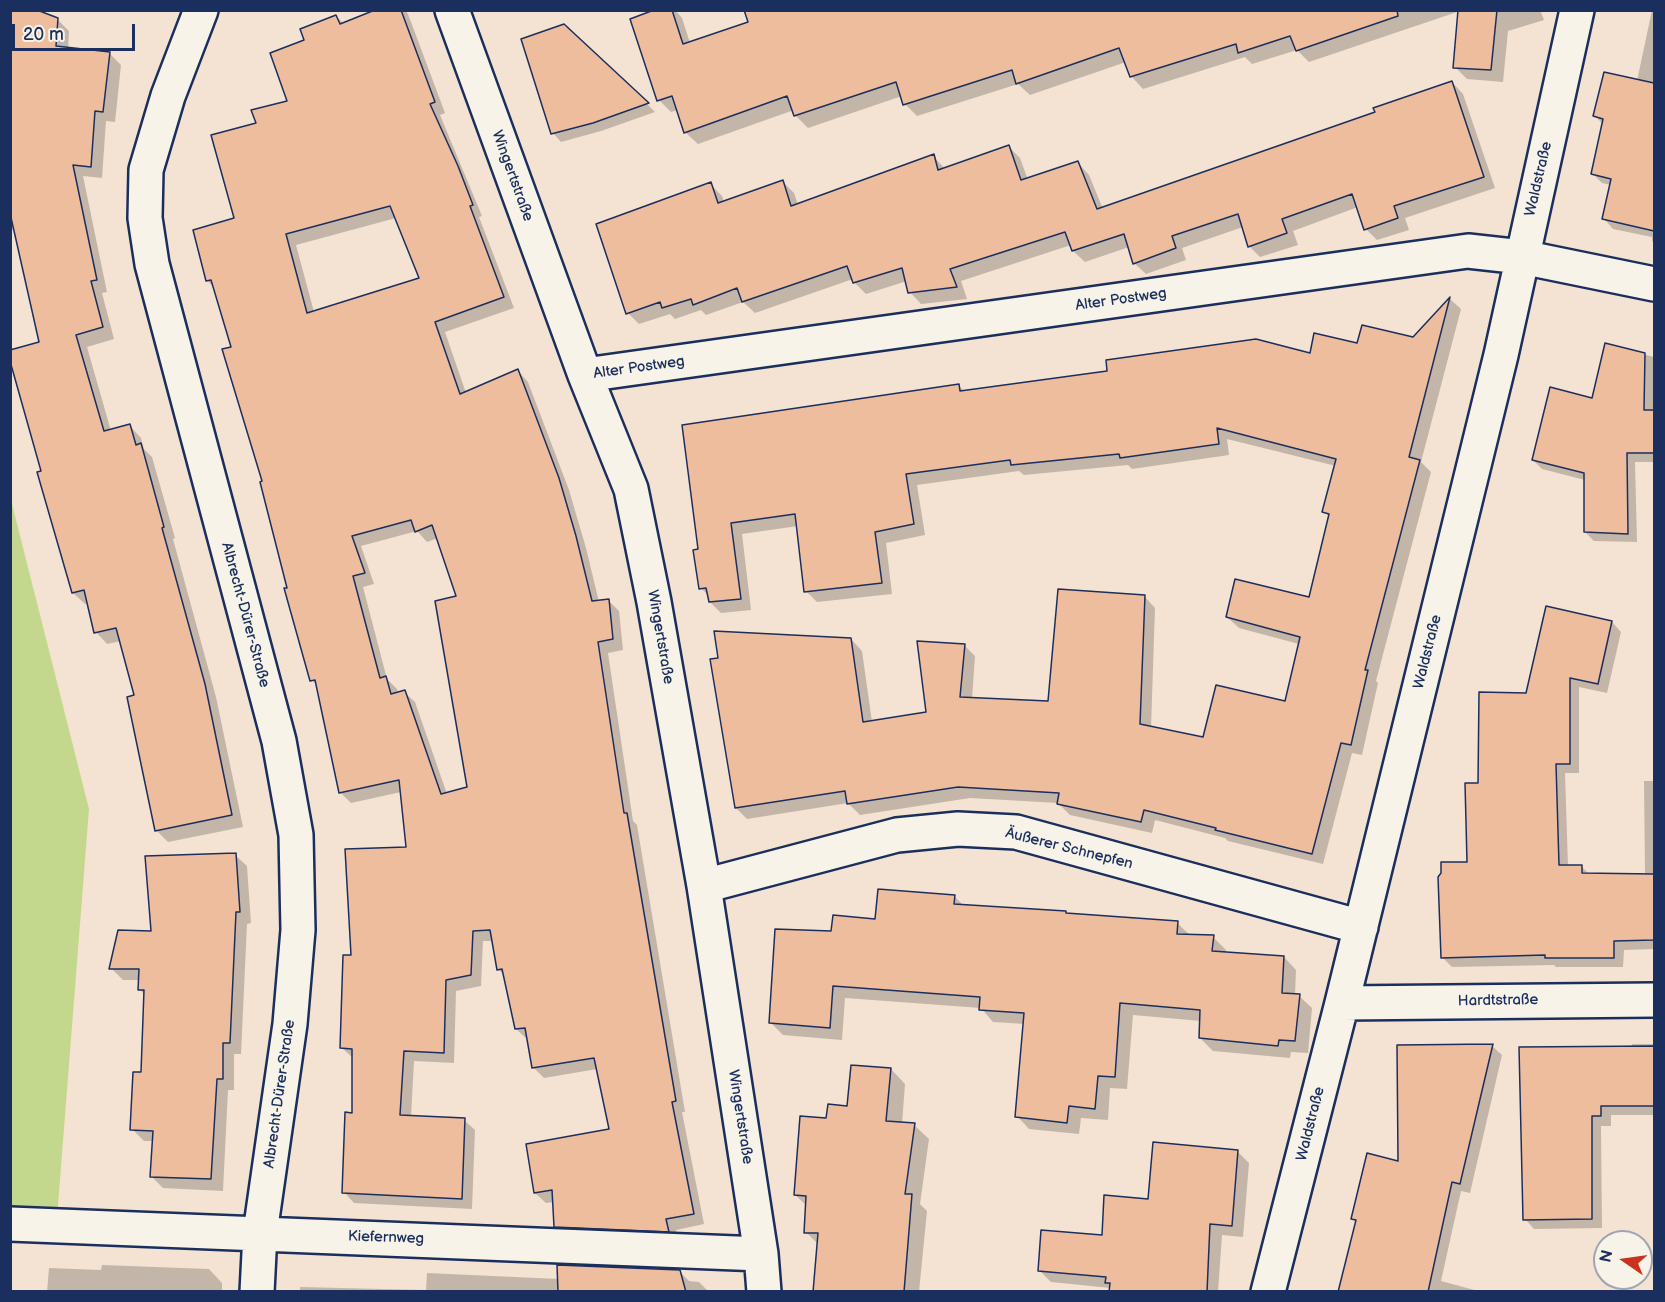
<!DOCTYPE html>
<html>
<head>
<meta charset="utf-8">
<style>
  body { margin:0 }
  #map { position:relative; width:1665px; height:1302px; overflow:hidden; background:#f4e3d2; font-family:"Balsamiq Sans",sans-serif }
  canvas { display:block }
  .frame { position:absolute; inset:0; border:12px solid #1b2f5e; pointer-events:none }
  .north { position:absolute; left:1593px; top:1230px; width:60px; height:60px; box-sizing:border-box; background:#f7f3e8; border:2px solid #9fa5b1; border-radius:50%; rotate:283deg; font-size:16px; font-weight:700; line-height:24px; text-align:center; color:#1b2f5e }
  .north::after { content:''; display:block; margin:auto; width:21px; height:27px; background:#c8321e; clip-path:polygon(50% 0,100% 100%,50% 72%,0 100%) }
  .scale { position:absolute; left:12px; top:24px; width:123px; height:27px; box-sizing:border-box; border:3px solid #1b2f5e; border-top:0; padding-left:8px; font-size:18px; line-height:21px; white-space:nowrap; color:#1b2f5e; -webkit-text-stroke:4px #f7f3e8; paint-order:stroke }
</style>
</head>
<body>
<div id="map">
<canvas width="1665" height="1302"></canvas>
<div class="frame"></div>
<div class="north">N</div>
<div class="scale">20 m</div>
</div>
<script>
const ctx = document.querySelector('canvas').getContext('2d');
ctx.lineJoin = 'round';
function fill(path, color) {
  ctx.fillStyle = color;
  ctx.fill(path, 'evenodd');
}
function toPath(rows) {
  const path = new Path2D();
  for (const r of rows) {
    path.moveTo(r[0], r[1]);
    for (let i = 2; i < r.length; i += 2) path.lineTo(r[i], r[i + 1]);
  }
  return path;
}
function trace(path, color, width, dash) {
  ctx.strokeStyle = color;
  ctx.lineWidth = width;
  ctx.lineCap = dash ? 'butt' : 'round';
  ctx.setLineDash(dash || []);
  ctx.stroke(path);
}
function drawText(font, color, halo, rows, align = 'center') {
  ctx.font = font + ' "Balsamiq Sans",sans-serif';
  ctx.lineWidth = 6;
  ctx.setLineDash([]);
  ctx.textBaseline = 'middle';
  ctx.strokeStyle = halo;
  ctx.fillStyle = color;
  for (const [text, x, y, turn = 0] of rows) {
    ctx.save();
    ctx.translate(x, y);
    ctx.rotate((+turn || 0) * Math.PI / 180);
    ctx.textAlign = isNaN(turn) ? turn : align;
    if (halo) ctx.strokeText(text, 0, 0);
    ctx.fillText(text, 0, 0);
    ctx.restore();
  }
}
fill(toPath([
  [10,496,89,809,57,1218,11,1217]
]), '#c4d88d');
fill(toPath([
  [10,10,58,20,69,31,68,49,109,53,121,65,115,122,106,121,102,178,83,176,107,292,102,293,114,339,87,347,111,431,130,426,141,438,144,449,152,457,175,538,173,539,216,697,243,827,168,842,157,831,129,698,136,696,121,641,107,644,96,632,89,603,85,604,73,593,42,472,40,343,16,229,10,231],
  [379,10,405,10,408,14,445,113,440,115,482,216,479,217,514,308,445,332,466,393,518,371,528,382,569,490,586,548,599,602,608,600,619,611,623,650,608,653,633,821,637,825,685,1112,682,1112,704,1224,676,1230,679,1242,567,1237,556,1226,554,1202,546,1203,535,1193,610,1130,597,1069,544,1078,533,1067,527,1039,516,1029,505,976,498,969,493,941,483,941,481,986,456,991,454,1063,414,1061,411,1117,464,1120,475,1130,472,1209,354,1203,344,1192,353,1114,353,1058,342,1048,353,957,408,848,401,792,351,803,340,792,318,686,312,680,289,589,233,348,215,289,207,280,236,219,258,124,289,102,305,40,336,16,344,24],
  [396,218,421,279,314,312,296,245],
  [417,531,427,542,438,538,458,598,468,789,447,794,415,702,404,692,398,693,397,689,387,679,363,587,374,584,361,546],
  [658,10,675,10,682,18,690,43,815,10,1540,10,1544,20,1508,31,1503,82,1467,79,1455,67,1460,11,1309,62,1297,50,1252,64,1245,57,1143,89,1131,76,1126,62,1030,95,1018,84,917,116,905,104,902,96,808,128,796,116,794,110,698,144,685,132,678,110,671,112,659,100],
  [1652,10,1654,10,1654,243,1652,241,1652,237,1613,229,1604,219,1611,185,1602,183,1592,173,1604,125,1595,116,1637,81],
  [564,26,648,105,655,112,601,131,561,142,553,133],
  [1452,82,1463,94,1495,188,1405,218,1409,230,1377,240,1366,229,1358,207,1293,231,1298,245,1260,257,1249,246,1243,227,1182,248,1186,260,1146,274,1134,263,1129,247,1085,262,1073,251,1071,245,961,281,967,299,921,304,910,292,907,281,866,294,854,282,853,279,755,313,743,302,706,315,701,310,675,319,670,314,639,324,628,313,710,184,722,196,724,202,782,181,794,193,798,205,933,156,945,169,1009,147,1020,158,1028,180,1078,163,1089,175,1103,209,1376,113],
  [1450,299,1461,309,1421,462,1431,472,1376,681,1378,683,1362,755,1352,753,1323,864,1228,841,1225,838,1155,820,1152,833,1070,815,1058,803,970,798,860,815,848,803,747,819,736,808,851,639,862,651,872,722,927,714,964,645,975,656,972,699,1049,702,1144,596,1155,608,1151,728,1204,739,1286,703,1299,644,1239,628,1227,617,1310,598,1330,518,1324,511,1336,466,1227,439,1229,455,1132,469,1128,465,1024,475,1019,471,917,485,925,535,886,543,892,594,817,602,806,591,798,526,742,534,751,610,721,613,710,602,709,596,701,588,699,551,684,426,959,386,965,392,1311,355,1358,345,1414,338],
  [1606,345,1654,357,1654,462,1635,462,1637,542,1594,541,1585,532,1585,480,1542,469,1533,460,1593,400],
  [1612,622,1621,632,1607,693,1579,687,1579,773,1565,773,1568,866,1581,866,1590,875,1645,875,1644,781,1654,781,1654,949,1624,950,1623,967,1556,967,1554,965,1452,967,1442,957,1468,863,1480,784,1528,695],
  [235,855,247,866,251,923,247,924,241,1054,234,1054,234,1090,228,1090,223,1191,163,1188,152,1177,153,1141,144,1141,132,1129,143,1074,145,995,140,990,140,980,123,980,111,968,153,932],
  [954,896,964,906,1177,923,1191,936,1213,937,1226,950,1226,953,1284,957,1296,970,1295,995,1299,996,1312,1008,1308,1053,1291,1052,1290,1058,1213,1051,1200,1038,1201,1021,1133,1015,1127,1089,1110,1088,1108,1120,1081,1118,1079,1134,1029,1129,1017,1116,1025,1024,993,1022,981,1008,845,998,842,1040,783,1035,771,1023,832,933],
  [1632,1044,1654,1044,1654,1115,1611,1115,1611,1126,1601,1126,1602,1228,1534,1229,1525,1219,1632,1047],
  [1492,1046,1502,1055,1470,1193,1461,1191,1441,1281,1482,1292,1340,1292,1357,1223,1352,1219,1400,1163],
  [891,1069,905,1084,902,1124,914,1125,929,1139,920,1204,927,1211,919,1292,814,1292,819,1245,806,1232,807,1206,795,1195,827,1119,849,1108],
  [1237,1151,1249,1163,1243,1237,1222,1235,1218,1292,1111,1292,1111,1288,1051,1282,1039,1270,1103,1236,1150,1201],
  [102,1265,209,1269,222,1283,222,1292,47,1292,49,1268,101,1270],
  [679,1271,689,1281,699,1282,709,1292,300,1292,300,1287,426,1290,427,1273,559,1279]
]), '#0003');
const building = toPath([
  [10,10,37,10,58,18,56,46,110,52,103,112,95,111,91,167,73,165,97,280,91,281,103,327,76,335,104,431,130,424,136,445,141,443,164,527,162,528,205,684,232,815,155,831,127,697,134,695,116,628,94,633,84,590,72,593,37,472,41,471,10,361,10,350,39,342,10,213,10,10],
  [375,10,401,10,435,102,430,104,458,166,473,205,470,206,504,297,435,322,460,394,518,369,559,478,576,536,592,601,609,599,613,639,598,642,624,813,627,813,676,1101,672,1102,694,1214,666,1219,669,1232,554,1227,552,1190,534,1193,526,1144,609,1129,594,1058,532,1068,525,1028,515,1029,502,969,497,970,490,930,473,931,471,975,446,980,444,1053,404,1051,400,1115,465,1118,462,1199,342,1193,345,1112,352,1113,352,1049,340,1048,343,955,351,955,345,849,406,847,399,780,339,793,315,680,310,681,284,588,287,588,260,482,262,481,222,349,231,347,211,280,206,281,193,230,234,218,211,135,256,123,251,110,287,101,270,53,304,40,300,29,336,15,340,24,375,10],
  [390,206,419,278,307,313,286,234,390,206],
  [411,520,415,532,432,525,456,596,435,601,467,787,441,794,405,690,391,694,386,676,380,678,353,576,365,573,352,536,411,520],
  [654,10,672,10,683,44,748,22,744,10,1397,10,1398,16,1296,51,1290,36,1238,53,1236,44,1130,77,1119,48,1016,84,1012,70,903,105,896,82,794,116,787,96,684,133,672,96,657,101,630,19,654,10],
  [1458,10,1497,10,1491,70,1453,68,1458,10],
  [564,24,649,103,593,123,551,134,521,39,564,24],
  [1604,72,1654,83,1654,231,1602,219,1611,179,1591,174,1603,119,1593,116,1604,72],
  [1452,81,1484,177,1394,206,1398,218,1364,230,1352,194,1282,219,1287,233,1248,247,1238,214,1172,236,1176,248,1133,264,1124,234,1072,251,1065,232,950,269,957,287,908,293,902,268,853,283,847,266,742,302,737,288,693,305,691,299,662,308,660,302,626,314,596,224,711,182,718,203,783,180,791,206,934,154,938,170,1009,145,1021,180,1078,161,1097,209,1375,112,1373,108,1452,81],
  [1450,297,1409,457,1420,460,1365,670,1368,670,1351,745,1341,743,1312,854,1215,830,1216,828,1144,810,1141,822,1057,804,1059,793,958,787,847,804,845,791,735,808,710,659,718,658,714,631,851,638,863,722,926,712,917,641,965,644,960,697,1048,701,1058,589,1145,595,1140,724,1203,737,1216,685,1285,701,1300,637,1226,617,1235,579,1309,597,1329,514,1322,512,1336,459,1217,428,1219,444,1120,458,1119,454,1011,465,1010,460,906,474,914,524,875,532,882,583,804,592,795,514,731,523,741,599,709,602,706,588,699,589,693,550,698,549,682,425,959,384,960,391,1107,371,1106,360,1256,339,1310,353,1314,333,1357,343,1362,325,1413,337,1450,297],
  [1605,343,1645,353,1644,410,1654,410,1654,453,1627,453,1628,534,1584,532,1584,473,1532,460,1550,387,1592,398,1605,343],
  [1546,606,1612,621,1598,684,1570,678,1570,764,1556,764,1559,865,1582,865,1582,873,1654,874,1654,940,1614,941,1614,958,1545,958,1545,955,1441,958,1438,877,1441,873,1441,862,1467,862,1465,783,1478,783,1479,692,1526,693,1546,606],
  [236,853,240,912,236,912,230,1043,223,1043,223,1079,217,1079,211,1179,150,1177,153,1131,130,1130,133,1072,141,1072,144,990,138,990,139,969,109,969,118,930,151,931,145,856,236,853],
  [878,889,955,895,954,904,1066,911,1066,913,1178,921,1177,934,1214,935,1212,951,1284,956,1282,993,1300,994,1295,1041,1279,1040,1278,1046,1199,1038,1200,1010,1120,1003,1115,1077,1098,1076,1095,1109,1069,1106,1067,1123,1015,1117,1024,1013,979,1010,980,997,833,986,830,1028,769,1023,775,929,831,931,833,915,875,919,878,889],
  [1493,1044,1460,1184,1452,1182,1428,1292,1338,1292,1356,1220,1351,1219,1367,1153,1398,1161,1397,1045,1493,1044],
  [1654,1046,1654,1106,1601,1106,1601,1116,1592,1116,1592,1219,1523,1220,1519,1047,1654,1046],
  [851,1065,891,1068,886,1121,915,1123,905,1194,912,1194,904,1292,813,1292,818,1233,804,1233,806,1196,794,1195,800,1116,826,1118,828,1104,847,1106,851,1065],
  [1153,1142,1238,1150,1232,1226,1210,1224,1207,1292,1109,1292,1110,1283,1105,1283,1106,1277,1038,1271,1041,1230,1102,1235,1104,1195,1148,1199,1153,1142],
  [557,1265,680,1270,686,1292,558,1292,557,1265]
]);
fill(building, '#edbd9d');
trace(building, '#1b2f5e', 1.5);
const minor = toPath([
  [201,10,168,96,146,170,145,218,152,264,279,741,296,835,298,930,290,1024,260,1233,257,1292],
  [452,10,585,375,631,489,654,602,704,886,761,1254,764,1292],
  [585,375,1468,251,1522,257,1654,284],
  [704,886,897,835,958,829,1016,832,1361,927],
  [1342,1003,1654,1000],
  [10,1224,761,1254],
  [1268,1292,1342,1003,1501,355,1577,10]
]);
trace(minor, '#1b2f5e', 38);
trace(minor, '#f7f3e8', 33);
drawText('15px', '#1b2f5e', '#f7f3e8', [
  ["Wingertstraße",512,176,70],
  ["Waldstraße",1539,179,-77],
  ["Alter Postweg",1121,300,-8],
  ["Alter Postweg",639,368,-8],
  ["Albrecht-Dürer-Straße",245,615,75],
  ["Wingertstraße",660,637,80],
  ["Waldstraße",1428,652,-76],
  ["Äußerer Schnepfen",1069,849,14],
  ["Hardtstraße",1498,1001,-1],
  ["Albrecht-Dürer-Straße",280,1094,-82],
  ["Wingertstraße",740,1117,81],
  ["Waldstraße",1311,1124,-76],
  ["Kiefernweg",386,1238,2]
]);
</script>
</body>
</html>
